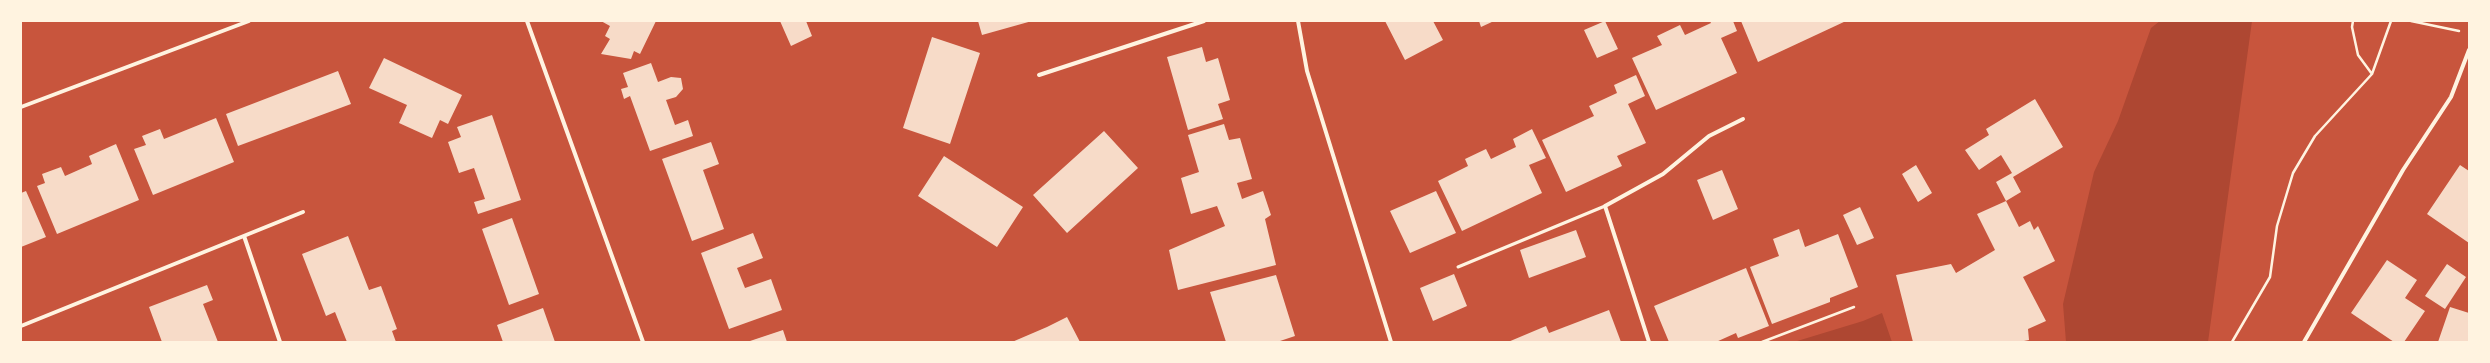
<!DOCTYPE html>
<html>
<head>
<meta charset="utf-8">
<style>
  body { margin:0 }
  #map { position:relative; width:2490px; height:363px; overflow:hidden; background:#c8553d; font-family:Commissioner,sans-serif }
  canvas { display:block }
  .frame { position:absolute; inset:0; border:22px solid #fff3e0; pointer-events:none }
</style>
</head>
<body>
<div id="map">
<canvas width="2490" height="363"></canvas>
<div class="frame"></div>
</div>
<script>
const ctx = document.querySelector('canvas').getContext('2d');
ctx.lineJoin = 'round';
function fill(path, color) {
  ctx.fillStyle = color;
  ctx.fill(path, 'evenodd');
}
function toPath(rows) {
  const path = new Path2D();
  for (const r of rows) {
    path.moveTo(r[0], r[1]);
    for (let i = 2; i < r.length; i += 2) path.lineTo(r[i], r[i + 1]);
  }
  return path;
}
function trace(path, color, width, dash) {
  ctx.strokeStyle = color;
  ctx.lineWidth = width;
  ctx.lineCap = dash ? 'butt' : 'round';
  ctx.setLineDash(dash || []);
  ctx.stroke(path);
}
fill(toPath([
  [2160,21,2252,21,2208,342,2066,342,2063,304,2094,172,2118,121,2151,28],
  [1882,313,1892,342,1794,342,1863,321]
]), '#ae4732');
fill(toPath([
  [601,21,656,21,640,54,634,51,631,59,601,54,610,39,605,36,610,26],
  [780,21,806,21,812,36,791,46],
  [978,21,1032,21,982,35],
  [1385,21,1433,21,1443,40,1405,60],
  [1479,21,1494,21,1481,27],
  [1605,21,1618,49,1597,58,1584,30],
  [1710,21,1733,21,1737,31,1721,38,1737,73,1656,110,1632,58,1662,45,1657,36,1680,25,1685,35,1711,23],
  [1741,21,1846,21,1758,62],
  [932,37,980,53,950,144,903,128],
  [1202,47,1206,62,1218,58,1230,100,1218,104,1223,119,1188,130,1167,57],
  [384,58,462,95,448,124,440,120,432,138,399,123,407,105,369,88],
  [651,63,658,82,671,77,681,78,683,89,676,97,666,100,675,125,688,120,693,136,650,151,630,96,624,99,621,89,628,87,623,73],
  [338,71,351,104,238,146,226,114],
  [1636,75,1645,96,1628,104,1646,143,1617,156,1622,166,1566,192,1542,140,1594,116,1589,106,1617,93,1614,85],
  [2035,99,2063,147,2013,177,2021,192,2006,201,1996,182,2012,173,2001,155,1979,170,1965,150,1989,135,1986,129],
  [492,115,521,200,478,214,474,202,485,199,474,168,459,173,448,142,461,137,457,127],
  [216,118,234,162,153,195,134,149,146,145,142,136,160,129,164,139],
  [1224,124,1229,140,1240,138,1252,179,1237,183,1242,199,1263,191,1271,215,1265,219,1276,265,1178,290,1169,250,1225,226,1217,206,1191,214,1181,178,1199,172,1188,135],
  [1532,129,1546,158,1529,165,1542,193,1462,231,1438,181,1468,166,1465,159,1486,149,1491,159,1516,147,1513,139],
  [1104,131,1138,168,1067,233,1033,195],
  [711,142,719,164,703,170,724,229,692,241,662,159],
  [116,144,139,200,57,234,37,186,45,183,42,174,61,167,65,176,92,164,89,156],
  [944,156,1023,207,997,247,918,196],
  [1916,165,1932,193,1918,202,1902,174],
  [2460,165,2469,171,2469,243,2427,214],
  [1722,170,1738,209,1713,220,1697,180],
  [26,191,46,237,21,247,21,193],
  [1436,191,1456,233,1410,253,1390,211],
  [2006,201,2019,227,2030,221,2034,230,2038,226,2055,261,2023,277,2046,321,2028,329,2029,340,2019,342,1913,342,1896,275,1951,264,1956,273,1995,250,1977,214],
  [1860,207,1874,238,1857,245,1843,215],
  [512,218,539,294,509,305,482,229],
  [1799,229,1805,247,1838,234,1858,287,1830,298,1830,302,1772,324,1750,267,1779,256,1773,239],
  [1576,230,1586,257,1529,278,1520,250],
  [753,233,763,258,737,268,745,288,771,279,782,310,729,329,701,253],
  [348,236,369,290,381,286,397,329,392,331,396,342,347,342,335,312,326,316,302,254],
  [2387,260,2417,280,2405,298,2425,311,2404,342,2394,342,2351,313],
  [2447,264,2466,277,2445,309,2425,296],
  [1746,268,1769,326,1738,338,1736,333,1716,342,1669,342,1654,306],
  [1454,274,1467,306,1433,321,1420,288],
  [1276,275,1295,336,1277,342,1226,342,1210,292],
  [207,285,213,300,203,304,218,342,162,342,149,307],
  [2450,307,2469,313,2469,342,2438,342],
  [543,308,555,342,503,342,497,325],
  [1609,310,1621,342,1508,342,1546,326,1549,333],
  [1067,317,1080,342,1012,342,1047,327],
  [783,330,787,342,747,342]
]), '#f7dbc8');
trace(toPath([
  [2353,21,2352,27,2358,55,2372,74],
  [2411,21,2459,31],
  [1762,342,1854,307],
  [2232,342,2270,277,2277,226,2293,173,2315,136,2372,74,2391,21]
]), '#fff3e0', 2.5);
trace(toPath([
  [1458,267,1605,206]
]), '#fff3e0', 3);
trace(toPath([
  [527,21,643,342],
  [1298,21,1307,71,1391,342],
  [1039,75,1204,21],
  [21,107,249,21],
  [244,236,280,342],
  [21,326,303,212],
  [1649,342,1605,206,1663,174,1709,136,1743,119],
  [2304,342,2403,170,2451,97,2469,50]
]), '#fff3e0', 4);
</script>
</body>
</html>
